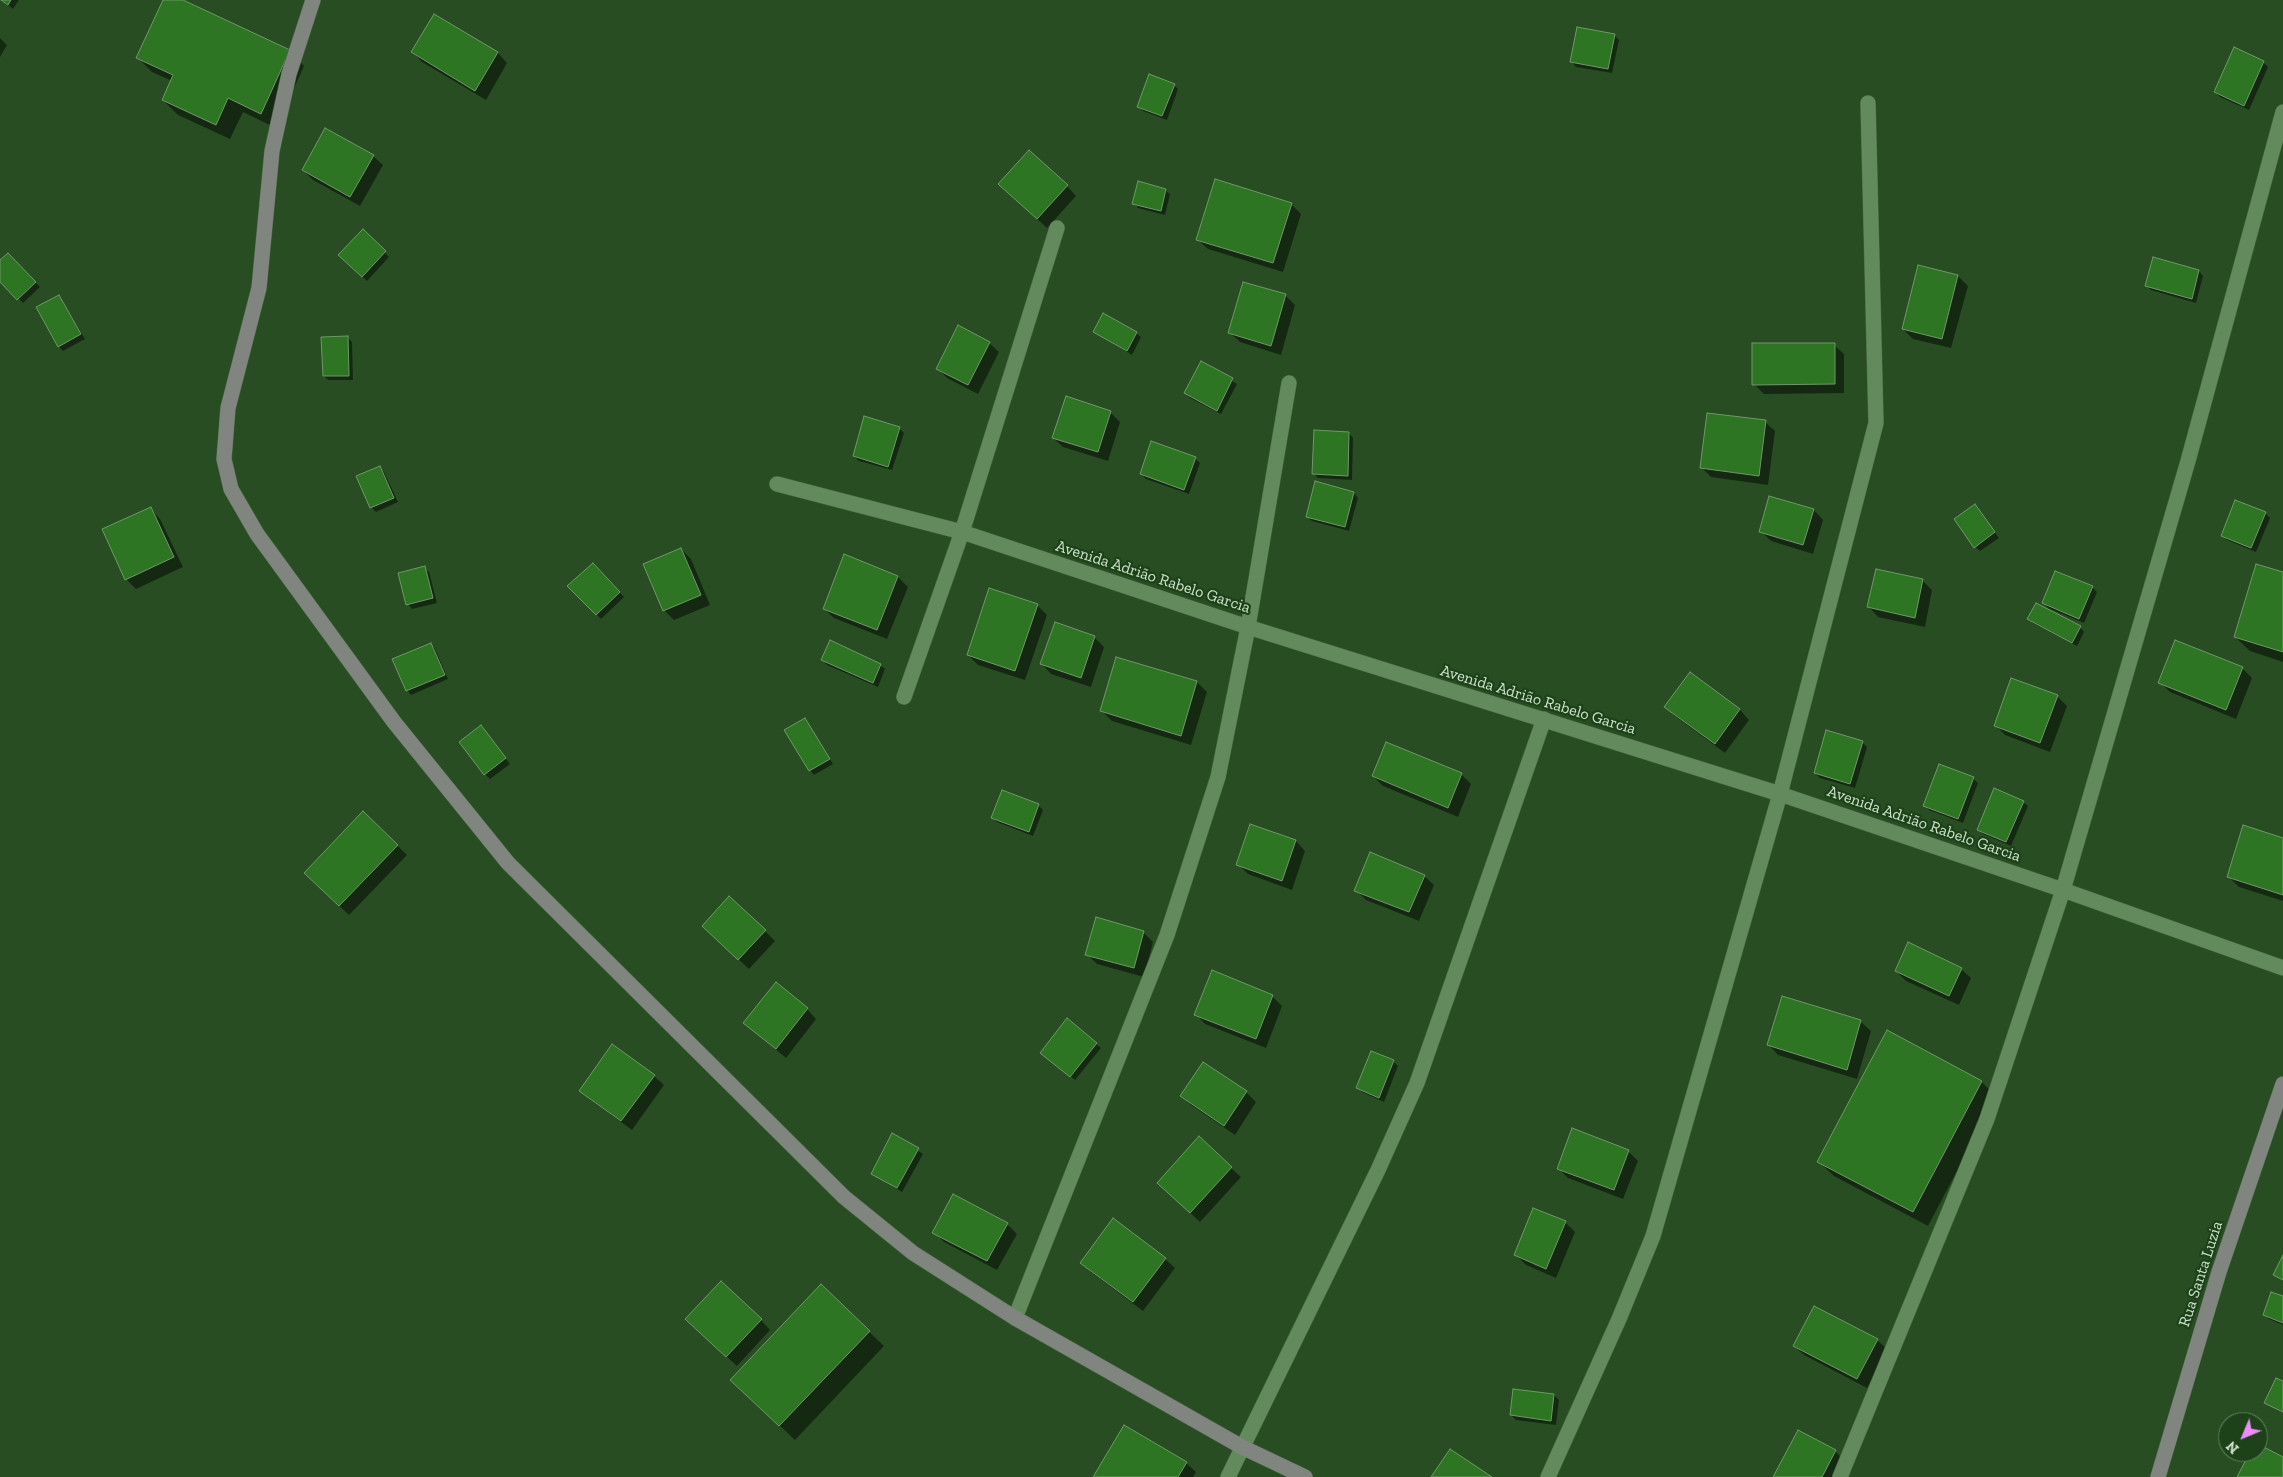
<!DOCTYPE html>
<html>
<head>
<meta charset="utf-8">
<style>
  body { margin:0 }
  #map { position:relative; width:2283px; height:1477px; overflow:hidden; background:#284d23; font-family:"Zilla Slab",serif }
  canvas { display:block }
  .north { position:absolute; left:2218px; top:1412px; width:50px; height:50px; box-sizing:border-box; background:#1d4219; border:1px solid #648260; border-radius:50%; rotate:225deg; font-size:14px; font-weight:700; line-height:20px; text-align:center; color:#cee3cb }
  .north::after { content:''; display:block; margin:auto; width:18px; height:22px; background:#eb8dfc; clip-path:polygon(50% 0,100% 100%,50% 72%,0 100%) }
</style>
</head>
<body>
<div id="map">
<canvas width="2283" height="1477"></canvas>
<div class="north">N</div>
</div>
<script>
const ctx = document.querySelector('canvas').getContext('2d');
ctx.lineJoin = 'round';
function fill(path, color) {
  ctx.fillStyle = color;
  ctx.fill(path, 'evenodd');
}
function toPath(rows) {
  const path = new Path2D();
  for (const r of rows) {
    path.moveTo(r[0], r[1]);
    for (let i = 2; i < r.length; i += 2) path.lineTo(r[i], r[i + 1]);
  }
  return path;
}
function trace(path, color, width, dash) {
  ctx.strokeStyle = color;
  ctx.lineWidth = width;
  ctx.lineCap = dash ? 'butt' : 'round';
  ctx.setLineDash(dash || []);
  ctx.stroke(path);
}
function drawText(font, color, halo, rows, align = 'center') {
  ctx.font = font + ' "Zilla Slab",serif';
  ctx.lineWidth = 4.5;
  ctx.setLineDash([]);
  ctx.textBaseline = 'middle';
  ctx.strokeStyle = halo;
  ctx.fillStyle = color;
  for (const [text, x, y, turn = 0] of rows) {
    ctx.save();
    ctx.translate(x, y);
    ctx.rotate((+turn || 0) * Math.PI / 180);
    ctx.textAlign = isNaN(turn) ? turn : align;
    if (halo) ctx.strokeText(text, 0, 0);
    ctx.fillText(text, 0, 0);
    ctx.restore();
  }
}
fill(toPath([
  [1,0,19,0,13,9],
  [164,0,180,0,290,51,304,66,276,128,243,112,230,139,178,115,163,100,172,81,152,72,137,57],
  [434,16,498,53,507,63,486,100,422,62,413,52],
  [1614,35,1619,40,1612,73,1576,67,1572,62],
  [0,38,7,45,0,57],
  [2263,62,2268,67,2249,110,2220,97,2215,92],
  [1174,85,1178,89,1167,120,1143,111,1138,106],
  [373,156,383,165,360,206,313,180,303,170],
  [1067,186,1076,196,1047,228,1010,194],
  [1165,190,1170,194,1165,215,1138,208,1134,203],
  [1291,204,1301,214,1283,272,1208,249,1198,240],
  [363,231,389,257,367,281,340,255],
  [8,254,40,287,23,303,0,280,0,262],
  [1919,266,1958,276,1968,286,1951,348,1913,339,1903,329],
  [2199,271,2203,276,2196,303,2151,290,2147,286],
  [1285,295,1295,305,1281,355,1240,342,1230,333],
  [59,296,85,339,63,351,59,347,37,308],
  [1094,332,1136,333,1141,337,1132,355],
  [347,337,352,342,353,380,328,380,324,376],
  [989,343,999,352,978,394,947,378,937,368],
  [1834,345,1844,354,1844,393,1764,394,1754,384],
  [1201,362,1237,384,1221,414,1190,398,1185,393],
  [1110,412,1120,422,1108,461,1063,447,1053,438],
  [1765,422,1775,431,1768,485,1711,477,1701,467],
  [899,428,904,433,892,470,859,461,854,456],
  [1349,433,1353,438,1352,480,1318,478,1314,474],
  [1195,458,1200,463,1189,494,1146,479,1141,474],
  [380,468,384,472,398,502,376,512,371,507],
  [1354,493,1358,498,1349,531,1312,521,1307,517],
  [1770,497,1814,510,1823,520,1813,554,1771,541,1761,531],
  [1975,506,1999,538,1980,551,1975,547],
  [151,509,160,519,183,567,136,589,126,579],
  [2265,513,2270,518,2256,552,2227,540,2222,535],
  [681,549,691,559,710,605,674,620,664,610],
  [845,556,898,577,908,587,887,639,834,618,824,609],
  [593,564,624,597,601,619,569,586],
  [424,568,429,572,437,603,412,609,408,604],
  [2283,574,2283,662,2250,651,2235,637],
  [1923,581,1932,590,1925,627,1878,617,1869,607],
  [2092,587,2097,592,2084,623,2048,608,2044,603],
  [1037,605,1047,615,1025,680,978,665,968,655],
  [2029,619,2080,627,2084,632,2077,646,2033,623],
  [1094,637,1104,647,1091,687,1051,674,1042,664],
  [431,644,435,649,448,679,411,695,407,690],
  [1117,658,1197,682,1207,692,1191,745,1112,721,1102,711],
  [823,660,880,665,885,669,878,687,827,665],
  [2242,668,2252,678,2236,719,2170,692,2160,682],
  [1690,674,1740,710,1749,720,1725,753,1675,716,1666,707],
  [2057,696,2067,706,2050,752,2005,735,1995,725],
  [805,719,833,764,814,775,810,770],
  [485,732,510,764,490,779,485,774],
  [1862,742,1867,747,1855,788,1820,778,1815,773],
  [1387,743,1461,774,1471,784,1458,817,1383,786,1373,776],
  [1973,778,1978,783,1963,823,1929,810,1925,805],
  [2023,802,2028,806,2011,846,1983,834,1978,829],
  [1038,805,1043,810,1033,836,997,822,992,818],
  [363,812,407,855,349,915,315,883],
  [1251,826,1296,841,1305,851,1292,890,1248,874,1238,864],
  [2283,839,2283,901,2239,887,2229,877],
  [1424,876,1434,885,1419,921,1366,900,1356,890],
  [765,931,775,941,749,969,713,936],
  [1143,932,1153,942,1144,977,1097,964,1087,954],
  [1961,969,1971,978,1959,1005,1906,981,1896,971],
  [1272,996,1282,1006,1266,1048,1205,1024,1196,1014],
  [1783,998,1861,1022,1871,1031,1857,1079,1778,1055,1769,1045],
  [807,1009,816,1019,786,1058,745,1023],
  [1887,1032,1982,1082,1996,1097,1928,1226,1834,1176,1819,1162],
  [1096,1044,1101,1048,1075,1080,1046,1057],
  [1393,1061,1398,1066,1384,1102,1362,1092,1358,1088],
  [1203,1063,1246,1092,1256,1102,1235,1135,1191,1105,1181,1096],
  [654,1076,664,1085,632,1130,591,1100,581,1090],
  [893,1135,923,1154,902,1192,872,1173],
  [1628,1151,1638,1161,1623,1199,1568,1178,1558,1168],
  [1231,1168,1241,1177,1200,1222,1168,1192],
  [1565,1222,1575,1232,1556,1278,1526,1265,1516,1255],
  [1007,1224,1017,1234,997,1270,944,1242,934,1232],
  [1165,1259,1175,1268,1143,1311,1091,1272,1081,1262],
  [821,1286,884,1346,795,1440,746,1394],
  [2283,1298,2283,1325,2269,1319,2265,1315],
  [761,1320,770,1330,737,1366,696,1329],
  [1877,1340,1887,1349,1867,1388,1804,1355,1794,1346],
  [1514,1390,1554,1395,1559,1400,1556,1425,1516,1420,1511,1415],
  [1835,1451,1845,1461,1837,1477,1775,1477],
  [1186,1463,1196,1472,1193,1477,1094,1477]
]), '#0007');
const building = toPath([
  [1,0,11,0,8,5,1,0],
  [163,0,183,0,290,50,261,114,228,98,216,125,162,100,173,75,136,58,163,0],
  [434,14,498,52,475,91,411,52,434,14],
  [1577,27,1615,34,1608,69,1570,62,1577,27],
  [2234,47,2264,61,2244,106,2214,92,2234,47],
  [1149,74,1175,84,1162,116,1137,107,1149,74],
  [325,128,374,155,350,197,302,170,325,128],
  [1029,150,1068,185,1037,219,998,184,1029,150],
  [1215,179,1292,203,1273,263,1196,240,1215,179],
  [1138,181,1166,189,1161,211,1132,204,1138,181],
  [363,229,386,251,362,277,338,255,363,229],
  [8,253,36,282,17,300,0,282,0,260,8,253],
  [2153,257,2199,270,2192,299,2145,286,2153,257],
  [1918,265,1958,275,1942,339,1902,329,1918,265],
  [1243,282,1286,294,1271,346,1228,333,1243,282],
  [59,295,81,334,58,347,36,307,59,295],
  [1103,313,1137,332,1127,351,1093,332,1103,313],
  [958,325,990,342,968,385,936,369,958,325],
  [348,336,349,376,323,376,321,337,348,336],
  [1752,343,1835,343,1835,384,1752,385,1752,343],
  [1201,361,1233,378,1217,411,1184,393,1201,361],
  [1066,396,1111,411,1098,452,1052,438,1066,396],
  [1707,413,1766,420,1759,476,1700,468,1707,413],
  [864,416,900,427,888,467,853,456,864,416],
  [1314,430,1349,432,1348,476,1312,474,1314,430],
  [1151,441,1196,457,1184,490,1140,474,1151,441],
  [380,466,394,498,370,508,356,476,380,466],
  [1315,481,1354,492,1345,527,1306,517,1315,481],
  [1769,496,1814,509,1803,545,1759,532,1769,496],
  [2235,500,2266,512,2251,548,2221,536,2235,500],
  [1975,504,1995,532,1974,548,1954,519,1975,504],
  [151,507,174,557,125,580,102,529,151,507],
  [681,548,701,595,663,611,643,564,681,548],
  [844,554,898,576,877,630,823,609,844,554],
  [593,563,620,592,596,615,567,586,593,563],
  [2256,564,2283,572,2283,652,2234,637,2256,564],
  [425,566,433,598,406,605,398,573,425,566],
  [1876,569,1923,579,1915,618,1867,607,1876,569],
  [2055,571,2093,586,2079,619,2042,603,2055,571],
  [989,588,1038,604,1015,671,967,655,989,588],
  [2036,603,2081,626,2072,643,2027,619,2036,603],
  [1055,622,1095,636,1081,678,1040,664,1055,622],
  [830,640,881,664,873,683,821,660,830,640],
  [2175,640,2243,667,2226,710,2158,683,2175,640],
  [431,643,445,675,406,691,392,659,431,643],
  [1116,657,1197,681,1181,736,1100,711,1116,657],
  [1690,672,1740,709,1715,744,1664,707,1690,672],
  [2011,678,2058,695,2040,743,1994,726,2011,678],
  [805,718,830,759,809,771,784,730,805,718],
  [481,725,506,758,484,775,459,742,481,725],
  [1826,730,1863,741,1850,784,1814,773,1826,730],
  [1386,742,1462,773,1448,808,1372,776,1386,742],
  [1939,764,1974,777,1958,819,1923,806,1939,764],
  [1994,788,2024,801,2006,842,1977,830,1994,788],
  [1002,790,1039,804,1029,832,991,818,1002,790],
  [363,811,398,845,339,906,304,873,363,811],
  [1250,824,1296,840,1282,881,1236,865,1250,824],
  [2243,825,2283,838,2283,895,2227,877,2243,825],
  [1370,852,1425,875,1409,912,1354,891,1370,852],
  [729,896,766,930,738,960,702,926,729,896],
  [1096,917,1144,931,1134,968,1085,955,1096,917],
  [1908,942,1962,968,1949,996,1895,971,1908,942],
  [1212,970,1273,995,1256,1039,1194,1015,1212,970],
  [776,982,808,1008,776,1049,743,1023,776,982],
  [1782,996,1861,1020,1847,1070,1767,1045,1782,996],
  [1067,1018,1097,1043,1070,1077,1040,1053,1067,1018],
  [1887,1030,1982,1081,1913,1212,1817,1162,1887,1030],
  [612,1044,655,1075,621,1121,579,1091,612,1044],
  [1371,1051,1394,1060,1379,1098,1356,1088,1371,1051],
  [1203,1062,1247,1091,1224,1126,1180,1096,1203,1062],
  [1572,1128,1629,1150,1614,1190,1557,1169,1572,1128],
  [892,1133,919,1148,897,1188,871,1174,892,1133],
  [1199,1136,1232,1167,1190,1213,1157,1183,1199,1136],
  [953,1194,1008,1223,987,1261,932,1233,953,1194],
  [1533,1208,1566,1221,1546,1269,1514,1255,1533,1208],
  [1113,1218,1166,1258,1133,1302,1080,1263,1113,1218],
  [2283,1255,2283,1280,2273,1275,2283,1255],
  [721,1281,762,1319,726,1357,685,1319,721,1281],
  [821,1284,870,1331,779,1426,730,1380,821,1284],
  [2271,1292,2283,1296,2283,1323,2263,1315,2271,1292],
  [1814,1306,1878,1339,1857,1379,1793,1346,1814,1306],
  [2276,1378,2283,1381,2283,1412,2264,1403,2276,1378],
  [1513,1389,1554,1394,1551,1421,1510,1415,1513,1389],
  [1124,1425,1187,1462,1178,1477,1093,1477,1124,1425],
  [1798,1430,1836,1450,1822,1477,1773,1477,1798,1430],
  [2258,1444,2283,1457,2283,1477,2237,1477,2250,1452,2258,1452,2258,1444],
  [1450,1449,1492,1477,1431,1477,1450,1449]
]);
fill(building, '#2d7423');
trace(building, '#70986a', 1);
const street = toPath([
  [777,484,962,532,1248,627,1780,794,2063,890,2283,968],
  [904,697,962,532,1057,228],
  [1015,1318,1167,935,1218,777,1248,627,1289,383],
  [1228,1477,1378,1170,1417,1083,1544,719],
  [1548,1477,1619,1319,1653,1236,1780,794,1876,423,1868,103],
  [1840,1477,1987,1119,2063,890,2188,461,2283,112]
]);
const secondary = toPath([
  [313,0,289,74,272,151,259,288,228,408,224,459,231,489,257,534,394,722,508,863,844,1197,913,1253,1015,1318,1242,1447,1305,1477],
  [2158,1477,2219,1272,2283,1084]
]);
trace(street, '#476742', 16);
trace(secondary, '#476742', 16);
trace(street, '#638a5d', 15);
trace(secondary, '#80867f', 15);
drawText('16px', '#cee3cb', '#1d4219', [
  ["Avenida Adrião Rabelo Garcia",1153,577,18],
  ["Avenida Adrião Rabelo Garcia",1538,700,17],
  ["Avenida Adrião Rabelo Garcia",1924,824,19],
  ["Rua Santa Luzia",2201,1274,-72]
]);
</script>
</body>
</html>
